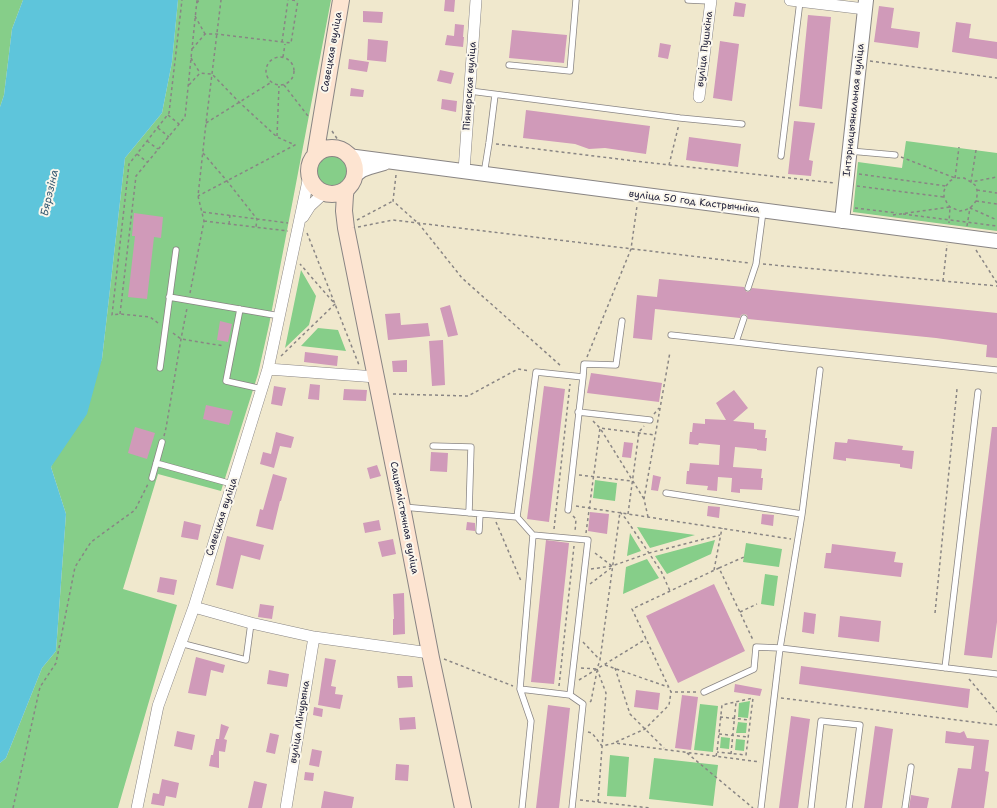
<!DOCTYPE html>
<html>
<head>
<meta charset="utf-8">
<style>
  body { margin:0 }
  canvas { display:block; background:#f0e8cd }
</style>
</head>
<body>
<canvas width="997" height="808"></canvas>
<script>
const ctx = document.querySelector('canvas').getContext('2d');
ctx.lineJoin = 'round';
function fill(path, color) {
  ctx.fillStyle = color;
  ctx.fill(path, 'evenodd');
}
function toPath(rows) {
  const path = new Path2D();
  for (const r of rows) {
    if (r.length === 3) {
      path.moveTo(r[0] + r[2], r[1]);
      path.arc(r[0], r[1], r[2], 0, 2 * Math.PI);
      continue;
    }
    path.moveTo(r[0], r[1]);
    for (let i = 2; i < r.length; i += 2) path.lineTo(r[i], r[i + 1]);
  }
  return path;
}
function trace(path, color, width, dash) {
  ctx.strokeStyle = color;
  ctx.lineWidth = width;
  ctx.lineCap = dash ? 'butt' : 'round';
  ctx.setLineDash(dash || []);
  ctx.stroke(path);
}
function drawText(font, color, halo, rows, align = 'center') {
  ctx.font = font + ' "Shantell Sans",sans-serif';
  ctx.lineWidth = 4;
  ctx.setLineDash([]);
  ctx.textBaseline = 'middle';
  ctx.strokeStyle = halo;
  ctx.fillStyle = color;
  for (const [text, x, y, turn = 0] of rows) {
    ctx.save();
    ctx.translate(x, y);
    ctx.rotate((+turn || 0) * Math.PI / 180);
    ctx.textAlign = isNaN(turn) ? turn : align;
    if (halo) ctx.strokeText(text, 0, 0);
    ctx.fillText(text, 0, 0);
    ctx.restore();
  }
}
fill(toPath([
  [0,0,23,0,12,29,4,95,0,107],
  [178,0,331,0,269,325,258,374,221,491,158,474,123,589,177,605,118,808,0,808,0,763,6,758,42,668,56,651,66,514,51,467,102,359,125,158,162,113,172,62],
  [906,141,997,153,997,231,853,212,858,162,902,168],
  [332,172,18],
  [301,270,316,296,309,325,285,348],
  [318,328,338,330,346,351,301,346],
  [595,480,617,483,615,501,593,498],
  [637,527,695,535,650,548],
  [630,533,641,551,627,556],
  [715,540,711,554,667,574,655,556],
  [746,543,782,549,779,567,743,562],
  [647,559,659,578,623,594,626,567],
  [765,574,778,576,774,606,761,604],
  [750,701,748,718,738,717,739,703],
  [700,704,718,706,713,752,694,750],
  [738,722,747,723,746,733,736,733],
  [721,737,730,738,729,749,720,748],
  [736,739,745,740,744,751,735,750],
  [610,755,629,757,626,797,607,796],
  [654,758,718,765,713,806,649,799]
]), '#86ce89');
fill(toPath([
  [23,0,178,0,172,62,162,113,125,158,102,359,87,414,51,467,66,514,56,651,42,668,6,758,0,763,0,107,4,95,12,29]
]), '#5ec5db');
fill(toPath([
  [445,0,455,0,454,12,444,11],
  [735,2,746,4,744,17,733,16],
  [879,6,894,8,891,28,920,32,918,48,874,42],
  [363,11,383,12,382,23,363,22],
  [808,15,831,17,822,109,799,106],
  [956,22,971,24,969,38,997,42,997,59,952,52],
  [455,24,464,25,463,37,464,37,463,47,445,45,447,35,454,36],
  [512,30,567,35,564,63,509,58],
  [368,39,388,41,386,62,367,60],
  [720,41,739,44,732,101,713,98],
  [660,43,671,45,668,59,658,57],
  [349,59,369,62,367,72,348,69],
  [440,70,454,73,451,84,437,81],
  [351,88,364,90,363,97,350,96],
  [442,99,457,101,456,112,441,109],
  [526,110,650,126,646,154,605,148,589,149,575,144,523,138],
  [794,121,815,123,809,160,813,161,811,176,788,174],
  [689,137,741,144,738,167,686,160],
  [134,213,163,217,161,238,154,237,147,299,128,297,135,236,132,236],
  [659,279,744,287,745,290,747,292,750,291,752,288,997,313,997,358,986,357,987,345,936,338,748,319,747,315,744,314,741,315,740,318,655,309,652,340,633,338,637,295,657,297],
  [450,305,458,335,448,337,440,308],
  [400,313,401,325,428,323,430,336,388,340,385,314],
  [220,321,232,324,228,342,217,340],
  [443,340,445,385,432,386,429,341],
  [305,352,338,356,337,366,304,362],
  [407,360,407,372,393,372,392,361],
  [591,373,662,383,659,402,587,393],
  [310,384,320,385,319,400,308,399],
  [274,386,286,388,282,406,271,404],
  [544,386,565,389,549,522,527,519],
  [344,389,367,390,366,401,343,400],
  [734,390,748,408,733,421,754,423,754,429,766,430,765,438,767,438,766,451,757,450,757,449,735,447,733,467,762,469,761,478,763,478,762,490,740,489,740,493,731,492,732,478,718,477,717,491,707,490,708,486,686,484,687,471,689,471,690,463,719,465,720,445,699,443,698,445,689,444,690,432,692,432,693,423,705,424,705,419,726,420,716,403],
  [206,405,233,411,229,425,203,419],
  [135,427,155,433,147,459,128,453],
  [992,427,997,427,997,622,992,658,964,655],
  [276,432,294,437,291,448,280,446,274,468,260,464,263,452,271,454],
  [848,439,903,446,902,450,914,451,912,469,900,467,900,464,846,458,846,461,833,459,835,442,847,443],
  [624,442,633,443,631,458,622,457],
  [431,452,448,453,447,472,430,471],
  [377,465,381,476,370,479,367,468],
  [273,474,287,478,281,501,280,501,273,530,256,526,260,509,263,510],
  [653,475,661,477,658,491,651,490],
  [708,506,720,507,719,518,707,516],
  [590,512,609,514,607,534,588,531],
  [762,514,774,515,773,526,761,524],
  [379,520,381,530,365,533,363,523],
  [184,521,201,525,198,540,181,537],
  [467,522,475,523,475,531,466,530],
  [227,536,264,545,260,560,241,555,233,589,216,585],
  [393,539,396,554,382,557,378,542],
  [546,540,569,543,554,684,531,682],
  [832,544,896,552,894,562,903,563,901,577,824,568,826,553,831,553],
  [160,577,177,580,174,595,157,592],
  [714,584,745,651,678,683,646,616],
  [404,593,405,634,393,635,393,619,394,619,393,594],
  [260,604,274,606,272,619,258,617],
  [804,612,816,614,814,634,802,632],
  [840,616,881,621,879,642,838,637],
  [196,657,225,665,223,673,211,670,206,696,188,693],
  [325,658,336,660,331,686,336,687,335,694,343,695,340,709,318,705],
  [801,666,970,689,968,708,799,684],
  [269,670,289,674,287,687,267,684],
  [397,676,412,676,413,687,398,688],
  [735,684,762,689,760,696,734,692],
  [636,690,660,693,658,710,634,707],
  [682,695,698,697,691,750,675,748],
  [548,705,570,708,565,755,559,808,536,808],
  [314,707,323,709,322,717,313,715],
  [791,716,810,719,798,808,779,808],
  [415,717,416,729,400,730,399,718],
  [221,724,229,727,224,739,227,740,225,752,219,751,219,768,209,766,211,755,213,755,216,739,219,739],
  [875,726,893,729,882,808,864,808],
  [177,731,195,735,192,750,174,746],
  [946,731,960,733,964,731,967,738,989,740,985,771,989,772,984,808,951,808,958,768,971,769,974,746,945,743],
  [270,733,279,735,275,754,266,752],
  [312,749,322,751,319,767,309,765],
  [396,764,409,765,408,781,395,780],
  [305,772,314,773,313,781,304,780],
  [162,779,179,783,176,798,166,796,164,806,151,804,153,793,159,794],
  [254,781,267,784,262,808,248,808],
  [324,791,354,797,352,808,321,808],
  [911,795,929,798,927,808,909,808]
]), '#d09ab9');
const service = toPath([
  [688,0,710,1],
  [509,65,570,71,576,0],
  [470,91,680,118,742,124],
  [850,151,895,155],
  [781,156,800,1],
  [484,174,489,143,495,95],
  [748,288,756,264,763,211],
  [169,297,280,316],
  [240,309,226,381,262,389],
  [671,335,736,342,788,348,997,370],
  [736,342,744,318],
  [160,368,176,250],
  [820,370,802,514,780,648,997,674],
  [583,377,584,364,616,365,622,321],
  [578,412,650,420],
  [433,446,471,447,469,513],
  [156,463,232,484],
  [152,478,162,442],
  [666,493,802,514],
  [403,507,517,517,533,535,520,689,570,695,583,704,572,808],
  [517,517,536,372,583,377,568,510],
  [479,531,480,514],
  [533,535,588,540,570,695],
  [180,643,246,660,251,623],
  [945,668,978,392],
  [520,689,531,721,522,808],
  [704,692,754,669,756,647,780,648,761,808],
  [811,808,821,721,860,725,849,808],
  [905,808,911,767]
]);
const minor = toPath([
  [790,0,865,9],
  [699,97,711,0],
  [464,171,476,0],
  [303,217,310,206,324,193],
  [268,369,376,377],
  [194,607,251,623,314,637,430,653],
  [137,808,158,706,194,607,268,369,309,176],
  [286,808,314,637]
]);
const tertiary = toPath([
  [348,156,997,241],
  [354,176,362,170,370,167,384,163],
  [842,221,866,0]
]);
const secondary = toPath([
  [332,171,23],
  [315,156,341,0],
  [346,189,345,195,344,211,346,228,402,507,431,658,463,808]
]);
trace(service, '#898584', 7);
trace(minor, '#898584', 12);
trace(tertiary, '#898584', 16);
trace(secondary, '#898584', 18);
trace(toPath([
  [292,0,298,1],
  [197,3,199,0],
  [195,16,205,34],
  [282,42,288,0],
  [192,49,205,34,216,34,291,43,298,0],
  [280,71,14],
  [283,57,285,44],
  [191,58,200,73],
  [870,61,997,78],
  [189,85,200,73,212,74,239,102,277,137,295,145,198,196],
  [284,85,308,116],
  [168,115,179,124],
  [206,123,270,83],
  [158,128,169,137],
  [332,131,342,146],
  [277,136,279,86],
  [147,141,158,149],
  [496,144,643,162,835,183],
  [976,150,971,182,997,177],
  [203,153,227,181,257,219,256,227],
  [137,154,147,162],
  [901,157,955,178,964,178,971,182,975,185,977,190,977,196,976,201,973,205,970,208,965,210,960,211,950,207,947,203,944,197,944,191,946,186,950,181,955,178],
  [669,165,679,124],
  [859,174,946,186],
  [396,175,393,201,419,224,462,278,561,366],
  [955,178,959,147],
  [857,186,944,197],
  [977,190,997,193],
  [976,201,997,204],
  [855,208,897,213],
  [203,212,288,223],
  [903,214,997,226],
  [893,215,950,207,949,223],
  [357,220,393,201],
  [204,221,288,231],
  [229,224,230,215],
  [967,226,970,208,997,220],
  [358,227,393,220,749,263],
  [307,233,359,365],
  [976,250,997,283],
  [763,264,997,286],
  [943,281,947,245],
  [190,293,204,221,198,196,206,123,221,0],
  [120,314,136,176,185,117,197,0],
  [158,323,150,317,120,314,112,315,129,164,169,113,182,0],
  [173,333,181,339,224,346],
  [281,356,335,304,300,264],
  [587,357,631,249,637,206],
  [393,394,468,396,518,369,530,371],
  [654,414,659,408],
  [593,421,600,428,644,499],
  [164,436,166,428,181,339,187,308],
  [579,475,632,481],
  [576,506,791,539],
  [620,512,626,519,661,571,670,591],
  [628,514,639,432,644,426],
  [573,516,576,519,575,532],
  [648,517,644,499,670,352],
  [496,522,521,581],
  [554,529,570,384],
  [586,533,600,428,655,435],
  [595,553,612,566],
  [719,568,744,557],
  [591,569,612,566,649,553,720,535],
  [714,570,722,528],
  [590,584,611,568],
  [740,612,757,604],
  [935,613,957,389],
  [583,642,600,660],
  [444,659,513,686],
  [605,665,668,687],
  [581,668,597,669],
  [615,668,630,714,664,748],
  [969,679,997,712],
  [579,680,646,639],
  [559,686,574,546],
  [696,692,671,692,632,609,719,568,753,640],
  [781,698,997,725],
  [590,702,591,701,597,671],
  [720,717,750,720],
  [588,732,592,733,602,746,615,743,760,762],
  [719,734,748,737],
  [616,742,645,729,669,705,671,692],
  [687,753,753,808],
  [731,754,736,702],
  [716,756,717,752,722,705,753,698,746,755,717,752],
  [580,800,650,808],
  [598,802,606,693,597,669,600,660,620,512],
  [13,808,40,687,56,663,75,567,91,542,135,510,148,484]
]), '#898584', 1.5, [3, 3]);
trace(service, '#fff', 5.5);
trace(minor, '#fff', 11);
trace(tertiary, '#fff', 14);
trace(secondary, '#fde4d1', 16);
drawText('10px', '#22223b', '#fbf7ec', [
  ["вуліца Пушкіна",705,49,-83],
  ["Савецкая вуліца",332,52,-80],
  ["Піянерская вуліца",470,86,-86],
  ["Інтэрнацыянальная вуліца",854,110,-84],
  ["вуліца 50 год Кастрычніка",694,202,7],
  ["Савецкая вуліца",222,517,-72],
  ["Сацыялістычная вуліца",404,518,79],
  ["вуліца Мічурына",300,722,-81]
]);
drawText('italic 11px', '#375b73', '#fbf7ec', [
  ["Бярэзіна",50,193,-77]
]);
</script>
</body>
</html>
